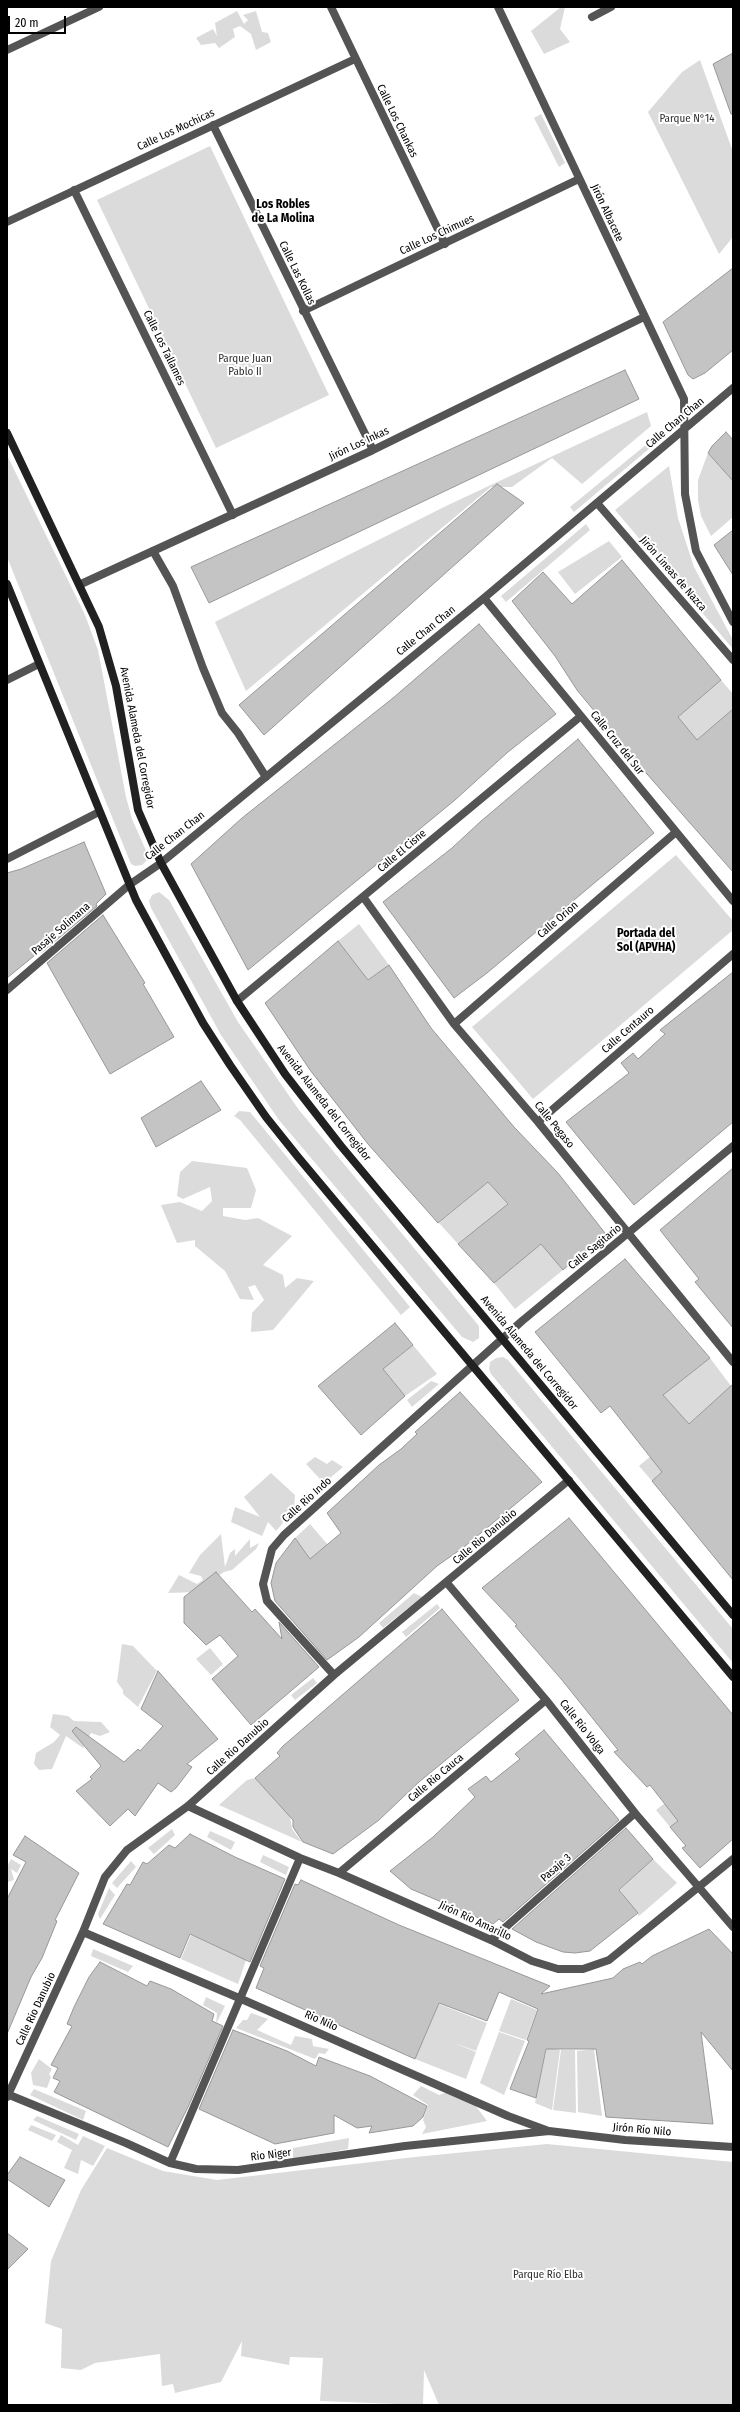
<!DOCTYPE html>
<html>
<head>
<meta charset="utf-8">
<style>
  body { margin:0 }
  #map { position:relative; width:740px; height:2412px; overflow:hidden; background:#fff; font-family:"Fira Sans Condensed",sans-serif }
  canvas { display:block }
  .frame { position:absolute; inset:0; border:8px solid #000; pointer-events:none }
  .scale { position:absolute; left:8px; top:16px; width:58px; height:18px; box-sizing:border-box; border:2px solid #000; border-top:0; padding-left:5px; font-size:12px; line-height:14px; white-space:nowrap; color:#000; -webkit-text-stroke:3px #fff; paint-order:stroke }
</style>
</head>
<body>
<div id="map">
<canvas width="740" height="2412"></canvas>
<div class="frame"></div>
<div class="scale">20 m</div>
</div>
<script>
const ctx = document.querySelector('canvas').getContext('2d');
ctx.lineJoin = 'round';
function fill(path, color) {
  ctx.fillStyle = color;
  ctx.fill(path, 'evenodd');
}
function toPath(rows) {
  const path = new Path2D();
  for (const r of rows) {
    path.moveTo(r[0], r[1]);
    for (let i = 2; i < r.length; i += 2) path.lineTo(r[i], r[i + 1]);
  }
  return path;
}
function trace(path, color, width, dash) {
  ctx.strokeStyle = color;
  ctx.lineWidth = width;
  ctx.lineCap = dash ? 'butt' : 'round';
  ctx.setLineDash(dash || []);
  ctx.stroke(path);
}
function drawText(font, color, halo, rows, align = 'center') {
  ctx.font = font + ' "Fira Sans Condensed",sans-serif';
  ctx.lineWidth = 4;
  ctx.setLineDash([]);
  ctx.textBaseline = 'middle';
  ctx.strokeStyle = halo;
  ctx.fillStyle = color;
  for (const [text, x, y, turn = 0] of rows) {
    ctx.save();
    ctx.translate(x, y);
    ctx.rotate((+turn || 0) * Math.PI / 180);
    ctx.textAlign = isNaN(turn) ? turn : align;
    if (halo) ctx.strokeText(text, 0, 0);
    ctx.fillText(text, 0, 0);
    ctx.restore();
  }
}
fill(toPath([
  [561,7,565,7,560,29,570,42,544,54,531,31],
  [237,11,244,24,248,20,243,15,256,11,262,32,268,33,271,42,256,50,251,34,240,26,233,29,235,37,219,48,215,43,201,45,196,38,213,29,217,36,215,23],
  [700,60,733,152,733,237,719,254,648,112,682,72],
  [541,114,565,163,559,167,534,118],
  [210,146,329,395,216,448,97,200],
  [647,412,651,426,582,484,552,458,512,487,491,487,246,691,215,622,446,506],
  [664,430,669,432,574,512,570,507],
  [708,453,733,481,733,517,711,536,701,516,698,500,698,480],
  [7,455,85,615,98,650,126,797,132,819,148,855,147,860,142,865,135,866,131,864,7,557],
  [669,466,678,518,694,567,733,640,733,649,615,510],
  [586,524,590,530,506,602,501,596],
  [609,541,622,557,575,594,558,572],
  [721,680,733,694,733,709,697,740,678,717],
  [676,855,733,921,733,930,533,1099,472,1027],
  [159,892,169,900,238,1022,299,1110,479,1326,479,1338,473,1342,462,1337,279,1120,221,1035,151,908,149,901,152,895],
  [359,924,389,965,368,980,338,941],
  [239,1111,250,1112,410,1307,401,1315,240,1120,234,1116],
  [192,1161,247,1168,256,1190,251,1208,223,1208,223,1216,245,1220,258,1218,292,1236,263,1265,283,1275,285,1288,297,1278,314,1281,273,1330,251,1332,252,1313,264,1300,255,1285,248,1287,254,1300,240,1299,225,1271,195,1246,195,1240,177,1243,161,1205,180,1202,202,1211,212,1201,210,1187,183,1199,177,1196,180,1172],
  [488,1182,508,1205,458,1244,439,1223],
  [541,1244,563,1270,515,1309,494,1283],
  [413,1345,437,1374,405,1396,383,1369],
  [503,1357,508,1360,733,1629,733,1663,491,1374,489,1369,490,1362,496,1358],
  [710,1358,731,1386,689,1424,663,1395],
  [431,1381,439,1384,412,1407,407,1400],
  [684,1428,698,1442,652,1481,639,1466],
  [315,1457,327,1464,332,1460,343,1467,330,1478,321,1480,306,1464],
  [271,1473,295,1495,294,1510,276,1531,268,1522,262,1536,231,1522,235,1507,260,1517,244,1497],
  [310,1524,328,1545,310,1559,295,1538],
  [221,1534,225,1567,230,1553,235,1549,235,1556,250,1539,250,1548,259,1543,256,1549,232,1570,224,1572,195,1592,168,1593,179,1575,197,1584,203,1580,201,1576,189,1573,200,1555],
  [414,1593,422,1597,383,1628,379,1623],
  [437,1604,440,1608,406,1637,402,1632],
  [122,1644,133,1646,157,1671,138,1707,123,1694,123,1690,117,1682],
  [210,1648,223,1664,211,1675,196,1659],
  [313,1678,317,1683,295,1700,291,1695],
  [53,1714,68,1716,74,1721,101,1722,110,1732,100,1736,91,1733,83,1748,66,1736,52,1769,39,1770,34,1764,36,1753,54,1742,60,1735,50,1727],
  [703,1773,718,1789,670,1827,656,1810],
  [255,1778,290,1816,292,1829,302,1842,219,1805,247,1780],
  [172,1829,175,1835,154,1854,148,1848],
  [210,1831,235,1842,231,1850,207,1837],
  [263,1855,289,1867,286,1875,260,1862],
  [11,1859,21,1865,17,1873,11,1869,14,1880,8,1882,7,1867],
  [653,1859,677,1883,639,1916,620,1890],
  [131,1861,136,1867,117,1888,112,1883],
  [109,1888,115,1895,100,1919,98,1914],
  [191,1935,246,1960,238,1984,181,1959],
  [93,1949,133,1966,128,1972,91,1956],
  [206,1997,225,2006,216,2024,217,2013,203,2005],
  [511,1999,537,2010,526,2040,499,2031],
  [439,2004,487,2023,476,2051,452,2042,476,2052,466,2079,415,2059],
  [251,2013,268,2019,257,2030,291,2045,295,2036,312,2039,313,2046,329,2049,325,2054,319,2053,315,2059,236,2028,243,2020,247,2020],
  [499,2032,525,2041,504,2095,480,2083],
  [547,2047,560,2050,552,2110,535,2103],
  [594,2049,602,2116,578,2112,577,2051],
  [561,2050,575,2050,576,2113,553,2110],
  [39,2059,52,2069,49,2074,51,2077,47,2088,33,2085,31,2073],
  [421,2086,439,2095,448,2092,475,2105,487,2121,422,2134,426,2127,423,2120,428,2105,413,2095],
  [34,2089,86,2111,83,2120,30,2095],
  [37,2116,79,2134,76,2140,33,2120],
  [31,2125,56,2135,52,2141,28,2130],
  [61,2135,78,2145,83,2136,105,2146,93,2166,81,2160,78,2174,64,2168,72,2150,57,2142],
  [349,2138,348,2149,293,2159,293,2148],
  [547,2144,733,2162,733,2405,439,2405,424,2370,423,2405,320,2401,323,2358,290,2357,289,2365,241,2356,242,2341,221,2382,175,2393,173,2384,162,2386,160,2354,95,2363,81,2370,61,2368,62,2329,45,2323,51,2261,81,2190,107,2148,163,2171,217,2180,415,2157]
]), '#dbdbdb');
const building = toPath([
  [733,53,733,114,731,114,713,64,733,53],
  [733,268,733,350,705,373,693,379,688,375,663,322,733,268],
  [625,370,639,399,209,603,191,567,625,370],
  [726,432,733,440,733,481,708,453,712,446,726,432],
  [497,484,524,503,264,735,239,705,497,484],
  [733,530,733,575,714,545,733,530],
  [622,560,721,680,678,717,697,740,733,709,733,872,633,758,577,690,555,656,512,601,543,572,572,604,622,560],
  [479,624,556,714,508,752,455,800,248,970,191,864,242,818,393,698,479,624],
  [578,739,654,833,487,973,454,998,383,902,452,848,480,822,578,739],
  [84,842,106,894,96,904,97,906,41,953,40,951,7,978,7,873,21,869,84,842],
  [103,915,145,983,143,984,174,1037,110,1074,47,963,103,915],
  [338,941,368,980,389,965,431,1028,514,1127,558,1173,605,1233,563,1270,541,1244,494,1283,458,1244,508,1204,488,1182,438,1223,368,1144,310,1070,265,1003,338,941],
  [733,972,733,1122,634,1205,566,1122,629,1073,621,1063,633,1053,638,1059,665,1034,660,1030,733,972],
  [201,1081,221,1110,156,1147,141,1118,201,1081],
  [733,1168,733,1328,695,1282,699,1279,660,1230,733,1168],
  [625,1259,710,1358,663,1395,689,1424,733,1384,733,1580,652,1481,662,1472,610,1406,601,1413,535,1332,625,1259],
  [395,1323,413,1345,383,1369,405,1396,361,1435,318,1386,395,1323],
  [460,1392,542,1482,464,1547,437,1566,359,1637,327,1660,275,1601,271,1583,276,1563,295,1538,310,1559,341,1533,327,1513,379,1465,401,1449,417,1434,415,1432,460,1392],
  [569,1518,733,1715,733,1839,700,1868,682,1848,686,1846,670,1827,678,1821,650,1785,647,1787,614,1752,618,1750,562,1680,515,1626,517,1625,482,1588,569,1518],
  [216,1572,252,1612,255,1609,282,1639,279,1622,319,1667,251,1725,212,1679,238,1656,220,1635,206,1645,184,1623,184,1597,216,1572],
  [442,1609,519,1700,419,1782,379,1820,333,1854,303,1842,293,1827,293,1820,255,1778,280,1756,277,1753,283,1746,442,1609],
  [158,1671,218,1739,187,1764,192,1767,176,1788,171,1792,158,1783,135,1816,128,1809,110,1826,76,1791,92,1779,90,1777,101,1766,72,1731,76,1727,124,1762,138,1749,140,1751,163,1726,141,1709,158,1671],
  [544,1730,619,1820,503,1922,499,1919,493,1924,411,1889,390,1871,433,1837,475,1797,468,1789,486,1776,491,1782,520,1759,515,1754,544,1730],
  [626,1828,653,1859,619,1890,638,1913,590,1951,575,1953,563,1952,536,1942,512,1929,626,1828],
  [190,1834,235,1857,285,1879,250,1962,190,1934,180,1958,103,1924,127,1884,130,1885,143,1862,147,1864,169,1845,175,1848,190,1834],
  [25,1836,79,1873,55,1920,57,1921,42,1958,31,1977,7,2034,7,1899,26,1862,13,1855,25,1836],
  [301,1880,399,1925,550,1986,541,1994,613,1978,623,1969,640,1962,642,1964,652,1956,709,1929,733,1954,733,2071,701,2032,713,2124,606,2117,596,2049,546,2049,536,2098,510,2089,529,2041,527,2040,538,2009,499,1992,487,2021,439,2003,415,2059,256,1988,264,1968,260,1966,295,1884,298,1885,301,1880],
  [100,1962,147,1986,150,1981,171,1989,214,2014,212,2021,223,2026,189,2105,168,2147,54,2092,60,2081,53,2078,58,2068,51,2065,72,2026,67,2024,74,2007,89,1977,100,1962],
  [233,2030,287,2051,316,2066,319,2057,370,2076,427,2106,423,2117,413,2126,369,2133,372,2126,357,2128,334,2115,334,2133,275,2144,199,2109,233,2030],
  [20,2157,65,2180,49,2207,7,2179,7,2175,20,2157],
  [7,2233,28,2249,7,2270,7,2233]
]);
fill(building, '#c4c4c4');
trace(building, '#989898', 1);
trace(toPath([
  [153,551,173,586,203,668,222,713,238,733,266,777]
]), '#545454', 8);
trace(toPath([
  [331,7,445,244],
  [498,7,684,399,685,494,696,551,733,622],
  [592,17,611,7],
  [7,50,99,7],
  [213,125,373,450],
  [74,190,233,515],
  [7,222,355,59],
  [303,311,579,179],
  [597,503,733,660],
  [81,584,373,450,644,317],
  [484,598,733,901],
  [7,680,39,664],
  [7,859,99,812],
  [364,898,454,1024,538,1122,733,1362],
  [7,990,129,885,161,863,484,598,733,388],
  [237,1001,581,716],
  [454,1024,676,832],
  [538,1122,733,954],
  [447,1583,546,1700,635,1813,733,1927],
  [334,1675,267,1601,263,1584,272,1549,284,1535,522,1321,733,1146],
  [188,1806,300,1858,339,1873,491,1940,532,1961,558,1969,583,1969,609,1960,733,1859],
  [339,1873,546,1700],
  [83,1932,239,1998,508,2116,546,2130],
  [491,1940,635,1813],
  [7,2094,126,2143,170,2163,196,2169,238,2170,405,2146,549,2131,625,2140,733,2147],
  [7,2097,83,1932,105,1877,127,1850,188,1806,334,1675,569,1480],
  [170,2163,300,1858]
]), '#545454', 8);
trace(toPath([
  [7,433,99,627,116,686,138,810,161,863,237,1001,285,1074,341,1146,733,1615],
  [7,584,136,900,203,1023,230,1065,266,1117,298,1157,733,1677]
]), '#212121', 8);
drawText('11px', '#323232', '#fff', [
  ["Parque N°14",687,119],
  ["Parque Juan",245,359],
  ["Pablo II",245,372],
  ["Parque Río Elba",548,2275]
]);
drawText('11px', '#000', '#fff', [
  ["Calle Los Chankas",397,121,64],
  ["Calle Los Mochicas",176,130,-25],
  ["Jirón Albacete",607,213,65],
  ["Calle Los Chimues",437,235,-25],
  ["Calle Las Kollas",297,273,64],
  ["Calle Los Tallames",164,348,64],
  ["Calle Chan Chan",675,423,-40],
  ["Jirón Los Inkas",359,444,-25],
  ["Jirón Líneas de Nazca",673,574,49],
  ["Calle Chan Chan",426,631,-39],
  ["Avenida Alameda del Corregidor",137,738,79],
  ["Calle Cruz del Sur",617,743,51],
  ["Calle Chan Chan",175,836,-38],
  ["Calle El Cisne",402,851,-40],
  ["Calle Orion",558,920,-41],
  ["Pasaje Solimana",61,929,-41],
  ["Calle Centauro",628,1030,-41],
  ["Avenida Alameda del Corregidor",324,1103,52],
  ["Calle Pegaso",554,1125,51],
  ["Calle Sagitario",595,1247,-39],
  ["Avenida Alameda del Corregidor",529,1353,50],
  ["Calle Rio Indo",307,1500,-42],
  ["Calle Rio Danubio",485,1537,-40],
  ["Calle Rio Volga",582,1727,52],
  ["Calle Rio Danubio",238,1747,-42],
  ["Calle Rio Cauca",436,1778,-40],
  ["Pasaje 3",556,1868,-41],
  ["Jirón Río Amarillo",475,1921,25],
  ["Calle Rio Danubio",36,2009,-65],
  ["Rio Nilo",321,2021,24],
  ["Jirón Río Nilo",642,2130,5],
  ["Rio Niger",271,2155,-7]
]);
drawText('bold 12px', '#000', '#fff', [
  ["Los Robles",283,205],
  ["de La Molina",283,219],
  ["Portada del",646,934],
  ["Sol (APVHA)",646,948]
]);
</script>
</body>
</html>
